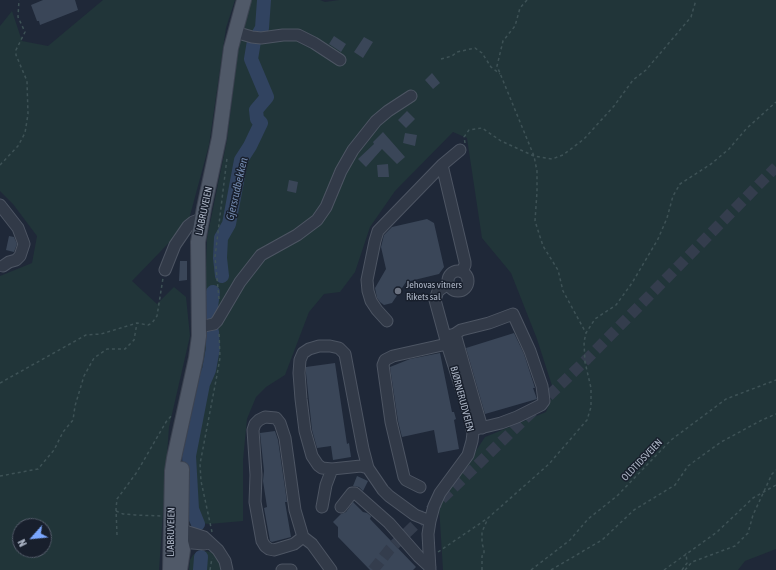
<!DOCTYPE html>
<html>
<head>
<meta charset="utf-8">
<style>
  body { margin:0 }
  #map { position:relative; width:776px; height:570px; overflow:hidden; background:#1f2838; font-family:"Asap Condensed",sans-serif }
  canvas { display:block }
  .north { position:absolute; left:12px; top:518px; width:40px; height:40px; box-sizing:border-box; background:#181f2c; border:1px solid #535b69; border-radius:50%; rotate:243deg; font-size:11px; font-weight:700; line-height:16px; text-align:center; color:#acb5c5 }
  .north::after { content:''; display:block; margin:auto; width:14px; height:18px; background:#7aa6fd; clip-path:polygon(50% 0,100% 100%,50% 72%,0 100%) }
</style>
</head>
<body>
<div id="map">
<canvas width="776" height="570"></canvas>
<div class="north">N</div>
</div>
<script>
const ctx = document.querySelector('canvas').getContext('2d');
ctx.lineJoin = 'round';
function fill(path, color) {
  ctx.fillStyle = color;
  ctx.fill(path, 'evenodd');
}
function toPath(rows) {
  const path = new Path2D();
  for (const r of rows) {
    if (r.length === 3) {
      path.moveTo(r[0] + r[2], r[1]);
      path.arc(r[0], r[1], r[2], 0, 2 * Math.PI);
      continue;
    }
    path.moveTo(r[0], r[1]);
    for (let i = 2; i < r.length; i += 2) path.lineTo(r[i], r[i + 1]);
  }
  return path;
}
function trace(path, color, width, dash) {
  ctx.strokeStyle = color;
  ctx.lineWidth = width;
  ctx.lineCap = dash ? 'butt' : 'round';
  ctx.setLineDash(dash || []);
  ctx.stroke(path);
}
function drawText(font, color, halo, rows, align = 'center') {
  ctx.font = font + ' "Asap Condensed",sans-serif';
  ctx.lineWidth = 3;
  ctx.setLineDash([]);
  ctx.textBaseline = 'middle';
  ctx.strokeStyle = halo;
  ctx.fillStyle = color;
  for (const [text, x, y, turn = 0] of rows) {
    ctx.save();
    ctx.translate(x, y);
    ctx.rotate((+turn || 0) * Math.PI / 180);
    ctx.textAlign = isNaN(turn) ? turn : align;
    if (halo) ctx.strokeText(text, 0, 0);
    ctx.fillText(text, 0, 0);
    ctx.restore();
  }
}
fill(toPath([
  [103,0,235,0,226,28,209,145,188,223,132,281,157,304,174,287,186,297,190,336,169,427,159,570,0,570,0,276,32,263,37,236,13,204,0,191,0,26,12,11,22,41,48,46],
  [20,526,44,526,44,550,20,550],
  [249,0,320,0,325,2,339,0,776,0,776,549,745,561,738,570,443,570,439,506,485,437,546,412,554,392,537,339,511,273,482,238,467,138,453,132,395,191,370,227,355,272,340,292,324,294,309,312,285,375,266,387,256,397,247,419,243,460,243,521,209,524,185,521,186,474,185,428,205,295,207,238,227,140,239,43],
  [204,551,211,552,219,558,222,570,189,570,190,560,193,555,198,552]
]), '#213539');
trace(toPath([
  [258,35,262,28,264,0],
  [222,276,220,258,221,238,229,224,241,160,250,146,261,123,257,119,256,110,267,97,251,59,254,41],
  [209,322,213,292],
  [198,524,192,509,189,456,203,384,209,370,213,348,212,332],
  [200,570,201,557]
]), '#314360', 14);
fill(toPath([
  [43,0,75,0,78,10,40,25,39,21,37,21,31,5],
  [334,36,346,44,341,52,329,44],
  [364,37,373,42,363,58,354,52],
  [432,73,440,83,433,89,425,80],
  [407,111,415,119,406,128,398,120],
  [383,132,405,157,397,164,382,149,366,167,358,159,374,144,373,142],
  [405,133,417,135,415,146,403,143],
  [388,164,389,177,378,177,377,165],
  [289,180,298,182,296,193,287,191],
  [427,219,434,223,444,267,439,274,406,282,392,303,384,305,380,302,377,298,375,288,386,269,381,247,384,235,392,227],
  [9,236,14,237,17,244,14,252,6,250],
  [180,261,187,261,187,280,179,281],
  [514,333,524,354,535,388,533,388,537,399,485,414,466,348],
  [440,353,452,412,454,412,456,419,454,420,459,449,438,453,434,430,402,437,398,421,390,367,410,359],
  [335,363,347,444,349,443,351,457,333,460,331,446,317,448,312,430,306,373,306,367],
  [275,431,278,440,287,502,285,502,291,537,272,542,270,541,264,508,267,507,263,481,264,471,260,433],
  [357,476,368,481,363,491,359,487,353,486],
  [353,502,363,512,367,513,371,516,370,519,416,567,413,570,370,570,338,537,338,527,333,522,341,514,346,512]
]), '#3a4658');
trace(toPath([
  [373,570,390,549,587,359,776,167]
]), '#343d4d', 11, [11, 5.5]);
const minor = toPath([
  [235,32,252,37,261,38,283,35,298,35,314,43,340,60],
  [442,165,465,262,465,265,462,272],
  [0,205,18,228,24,244,20,256,16,260,9,262,3,266],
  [165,270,175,245,188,226,193,222,201,219],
  [458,281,10],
  [387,321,377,310,371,301,368,291,367,280,375,241,378,231,442,165,460,150],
  [199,327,214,324,217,321,240,282,261,255,297,235,317,220,326,207,341,171,353,150,376,121,388,111,411,96],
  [455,334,482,428],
  [445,337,455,334,461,330,489,323,513,314,530,351,542,386,544,401,541,405,517,417,501,423,472,430],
  [368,468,361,466,332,469,322,468,318,465,312,456,305,431,301,399,299,373,300,360,303,353,309,349,319,346,330,346,339,348,345,354,363,449,368,468,383,490,389,496,415,515,430,521],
  [420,487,406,480,404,477,391,422,383,365,385,360,393,356,447,344],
  [322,507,326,485,332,469],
  [341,507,352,493,355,493,389,523,419,557,430,567],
  [303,537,294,544,274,550,269,549,265,546,262,541,255,502,256,475,253,430,255,424,259,420,265,417,276,418,280,423,285,438,295,510,303,537,312,544,331,570],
  [209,543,204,544,181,542,171,536,185,531,204,537,218,550,225,561,227,570],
  [282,570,291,570],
  [430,570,428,534,430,521,434,506,440,493,468,455,472,441,473,433,468,410,447,344,435,300,438,291,448,284]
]);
const major = toPath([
  [170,570,172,471,174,458,196,358,199,336,198,242,204,208,219,138,231,48,244,0],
  [180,570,183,550,181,542,182,469]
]);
trace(minor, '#4d5563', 13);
trace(major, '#3c4351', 16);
trace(toPath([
  [527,0,520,8,515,26,503,41,497,66,534,156,537,171,537,192,535,221,543,246,558,270,563,291,586,333],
  [441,59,452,56,457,52,475,48,482,53,491,67,500,74],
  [465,143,464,137,469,130,482,128,501,141,534,156,552,159,563,155,584,139,614,106,633,80,646,70,691,17,696,0],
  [0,165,18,146,25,133,28,114,27,81,16,55,16,50,25,32,18,17,19,0],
  [219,299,215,257,227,158],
  [0,383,86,335,101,334,137,323,148,325,152,323,157,316,163,278],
  [0,476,38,469,54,450,63,432,73,420,75,406,84,376,94,358,107,349,125,349,134,340,137,323],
  [116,511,123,514,135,515,162,516],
  [212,532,201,481,200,464,217,375,220,358,219,331],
  [117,535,116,509,117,499,137,472,166,422,172,415],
  [438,552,488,518],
  [210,570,212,558],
  [482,570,482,556,484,555,484,550,482,543,482,532,488,518,549,464,587,420,591,407,591,388,585,362,584,342,586,333,595,319,616,305,632,283,658,239,667,218,673,196,680,184,711,164,729,149,746,129,776,102],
  [531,570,570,540,588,519,617,496,671,440,726,399,776,380],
  [551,570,602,540,634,510,675,485,688,466,721,442,762,420,776,414],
  [664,570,717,532,753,498,776,485],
  [682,570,687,563,686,553],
  [685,570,692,562,735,546,748,533,753,515,772,474,776,470]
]), '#3e5256', 1.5, [3, 3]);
trace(minor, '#323a48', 11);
trace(major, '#505968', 14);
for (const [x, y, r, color] of [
  [398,291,4,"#6b7280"]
]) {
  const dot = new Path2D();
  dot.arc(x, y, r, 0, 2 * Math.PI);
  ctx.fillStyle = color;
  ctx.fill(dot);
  trace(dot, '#181f2c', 1.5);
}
drawText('10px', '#acb5c5', '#181f2c', [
  ["LJABRUVEIEN",204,211,-78],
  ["BJØRNERUDVEIEN",462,399,75],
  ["OLDTIDSVEIEN",642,460,-46],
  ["LJABRUVEIEN",171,532,-89]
]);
drawText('10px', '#acb5c5', '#181f2c', [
  ["Jehovas vitners",406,285],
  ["Rikets sal",406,297]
], 'left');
drawText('italic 11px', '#738aaf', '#181f2c', [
  ["Gjersrudbekken",237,189,-77]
]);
</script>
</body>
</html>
